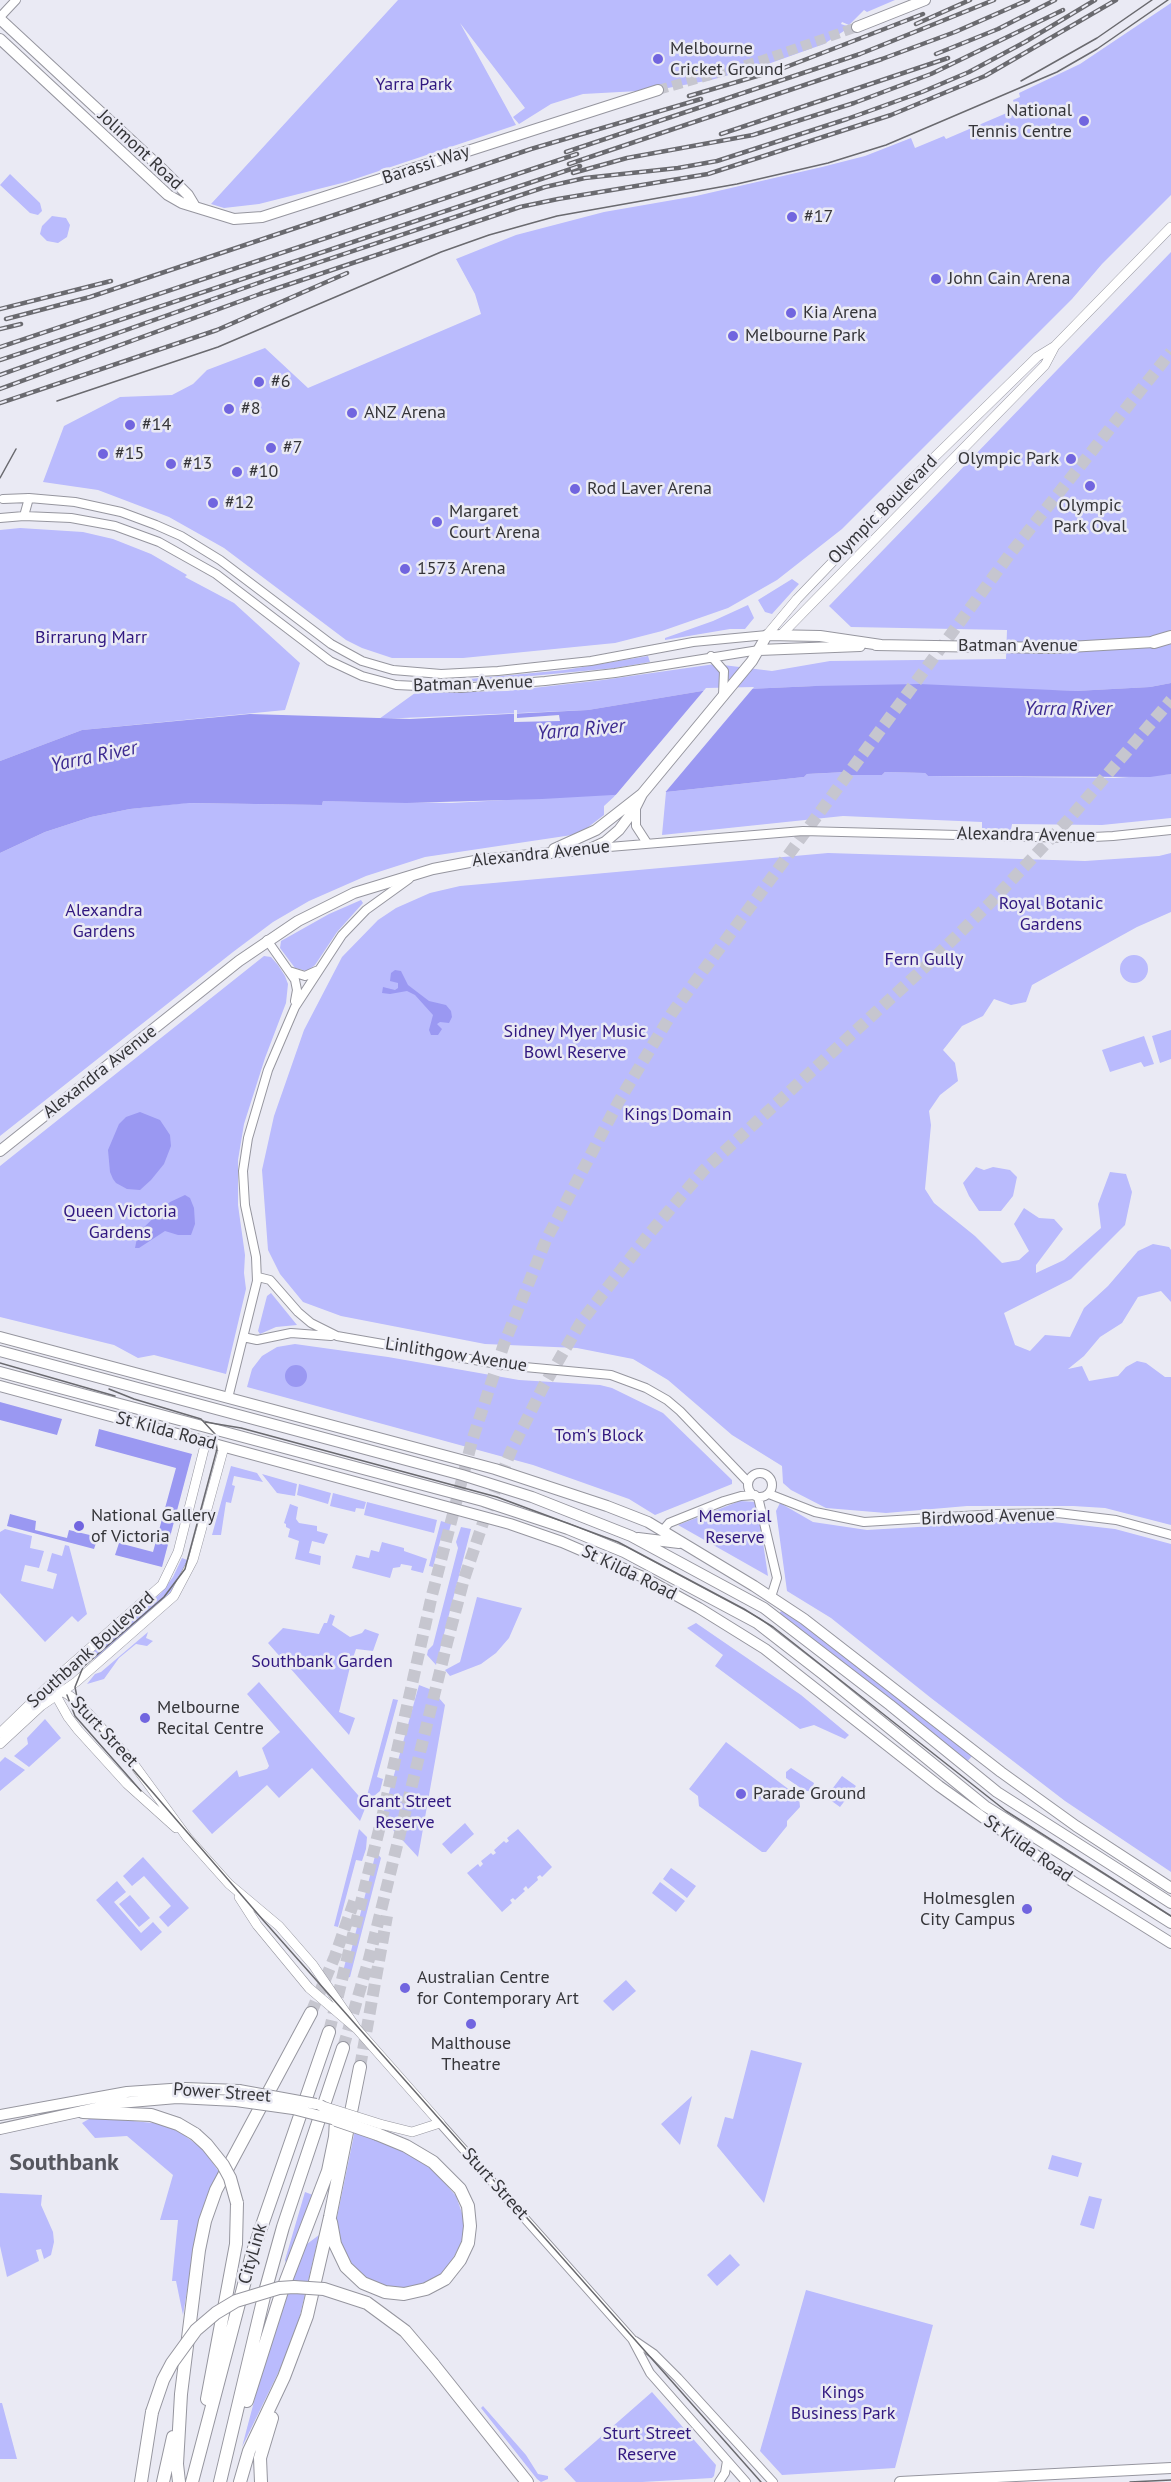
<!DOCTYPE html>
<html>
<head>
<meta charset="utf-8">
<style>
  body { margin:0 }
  canvas { display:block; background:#eaeaf4 }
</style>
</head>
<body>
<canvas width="1171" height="2482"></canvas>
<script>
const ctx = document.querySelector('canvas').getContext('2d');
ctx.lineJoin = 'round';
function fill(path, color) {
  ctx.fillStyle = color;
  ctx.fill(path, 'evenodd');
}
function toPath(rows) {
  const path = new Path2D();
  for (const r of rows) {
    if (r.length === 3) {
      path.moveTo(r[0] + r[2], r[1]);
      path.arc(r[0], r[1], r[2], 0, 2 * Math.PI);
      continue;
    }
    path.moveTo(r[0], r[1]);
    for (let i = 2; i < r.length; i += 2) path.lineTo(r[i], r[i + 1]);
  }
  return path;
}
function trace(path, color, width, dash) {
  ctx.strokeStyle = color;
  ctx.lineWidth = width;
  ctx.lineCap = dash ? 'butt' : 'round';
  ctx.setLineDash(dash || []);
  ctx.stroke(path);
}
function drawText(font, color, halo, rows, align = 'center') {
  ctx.font = font + ' "PT Sans",sans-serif';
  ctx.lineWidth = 5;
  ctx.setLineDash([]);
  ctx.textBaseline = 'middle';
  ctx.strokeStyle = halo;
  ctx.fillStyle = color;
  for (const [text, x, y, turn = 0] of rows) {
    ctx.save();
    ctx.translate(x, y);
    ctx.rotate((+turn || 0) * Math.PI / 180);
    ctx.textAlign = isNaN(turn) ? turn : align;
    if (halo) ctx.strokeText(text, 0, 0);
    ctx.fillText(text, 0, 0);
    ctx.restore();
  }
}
fill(toPath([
  [398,0,895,0,867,12,864,10,849,25,842,22,841,24,850,27,824,44,768,64,711,80,657,90,583,94,551,104,519,124,513,117,525,108,460,23,516,125,346,182,259,204,224,208,211,204],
  [1171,3,1171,195,1102,264,1072,299,842,529,777,580,728,608,662,631,615,643,463,658,392,658,362,648,346,640,224,548,169,517,98,490,43,482,64,426,120,397,172,395,193,384,207,370,265,348,308,388,481,314,475,294,456,259,516,235,604,212,696,196,822,167,865,156,911,138,915,148,944,136,946,139,1016,109,1013,100,1020,97,1019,93,1080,64],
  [10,174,40,203,42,211,38,215,30,213,0,185],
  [52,216,66,218,70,225,67,237,58,243,47,241,40,234,42,226],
  [1171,252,1171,683,1150,687,1075,691,815,686,702,691,588,710,379,719,415,693,507,691,603,680,715,664,772,671,830,661,1006,659,1007,630,851,627,829,606],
  [20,528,83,532,113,539,151,554,187,575,185,577,234,603,300,663,285,710,82,730,0,761,0,530],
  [792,579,799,584,772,614,765,612,758,600],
  [748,605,754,618,745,629,730,629,665,640,665,638,713,621],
  [648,656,650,662,615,668,468,682,469,679,565,670],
  [847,772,882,775,885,772,925,773,928,776,1115,778,1171,774,1171,818,1102,825,1012,824,1011,830,982,829,982,822,843,816,662,835,666,792,804,777,807,774],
  [617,794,604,806,604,815,587,828,572,835,425,857,366,876,309,901,273,922,233,952,0,1136,0,853,45,832,91,817,130,809,186,803,322,805,323,801,451,803],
  [828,853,1085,861,1159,856,1171,853,1171,912,1137,927,1032,985,1026,1002,1011,1005,994,999,983,1016,962,1026,943,1050,955,1063,958,1081,940,1095,929,1111,931,1125,925,1189,934,1203,975,1236,1002,1263,1019,1260,1029,1251,1014,1224,1024,1208,1039,1218,1054,1219,1063,1229,1036,1265,1036,1273,1064,1260,1101,1228,1098,1204,1110,1172,1126,1174,1132,1192,1125,1225,1071,1279,1004,1313,1015,1345,1030,1351,1045,1335,1070,1337,1084,1308,1108,1286,1138,1251,1153,1244,1169,1247,1171,1250,1171,1302,1161,1291,1138,1297,1122,1323,1100,1337,1084,1356,1068,1369,1082,1366,1089,1381,1118,1376,1126,1367,1137,1361,1146,1363,1165,1377,1171,1377,1171,1525,1105,1508,1073,1506,967,1506,886,1513,826,1508,791,1490,783,1483,782,1466,732,1435,668,1380,633,1359,577,1348,485,1344,341,1316,303,1302,280,1274,268,1250,262,1170,274,1116,304,1030,342,957,378,920,396,908,430,893,460,886],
  [361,900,363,903,337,932,315,965,307,971,295,968,280,948,281,941,329,914],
  [1134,969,14],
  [264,956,271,957,278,965,285,976,288,984,286,1003,265,1058,244,1124,238,1160,238,1205,245,1255,244,1273,246,1289,226,1374,154,1355,138,1358,114,1345,0,1317,0,1166],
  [1171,1030,1171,1059,1160,1063,1152,1036],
  [1144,1036,1154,1064,1144,1067,1141,1062,1110,1072,1102,1050],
  [976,1167,984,1170,993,1167,1010,1170,1017,1177,1013,1196,1001,1211,979,1211,969,1196,963,1183],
  [271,1293,297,1325,276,1327,260,1334,258,1331,267,1296],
  [295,1344,388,1357,519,1380,600,1385,612,1388,663,1413,732,1480,732,1484,655,1515,629,1499,533,1465,247,1387,252,1369,262,1356,277,1347],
  [231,1466,257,1473,263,1482,234,1476,232,1485,235,1486,231,1503,226,1502,221,1535,212,1535],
  [262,1474,297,1484,295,1496,277,1493],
  [299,1484,331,1493,328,1504,297,1495],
  [333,1493,366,1502,364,1509,356,1508,355,1512,330,1506],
  [740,1501,757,1502,768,1576,678,1525],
  [367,1502,437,1520,434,1533,364,1515],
  [780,1503,813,1522,867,1530,1003,1522,1053,1522,1115,1529,1171,1544,1171,1872,1065,1801,931,1698,831,1618,787,1591,776,1511],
  [290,1504,298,1507,296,1519,299,1523,317,1526,317,1531,328,1534,324,1544,312,1541,309,1553,321,1556,320,1565,295,1559,299,1541,288,1537,290,1529,286,1527,286,1524,284,1523],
  [441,1521,451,1524,447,1539,441,1538,433,1567,429,1566],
  [461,1527,471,1529,436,1665,427,1655,428,1650,433,1645,458,1548,456,1542],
  [5,1529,32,1536,30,1548,44,1551,39,1568,25,1565,21,1581,53,1589,57,1574,47,1571,52,1553,62,1556,65,1545,69,1546,87,1614,78,1622,72,1616,45,1642,0,1593,0,1532],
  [382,1542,404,1548,404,1551,427,1559,423,1573,411,1570,412,1566,401,1564,400,1567,393,1568,390,1578,352,1568,356,1555,369,1558,371,1550,379,1552],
  [182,1558,190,1561,169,1595,95,1659,90,1654,161,1593,173,1577],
  [477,1597,522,1608,509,1638,496,1653,481,1664,450,1676,445,1670,460,1662],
  [784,1610,841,1652,972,1756,966,1763,780,1614,780,1612],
  [330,1614,335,1616,332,1625,350,1637,362,1633,365,1629,379,1634,373,1651,356,1649,350,1667,339,1712,355,1718,349,1735,268,1643,283,1628,319,1634,324,1623,327,1623],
  [696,1623,801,1695,849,1735,845,1739,814,1725,800,1729,715,1666,723,1655,687,1628],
  [148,1632,146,1638,153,1641,147,1646,136,1644,119,1658,104,1679,87,1684,95,1674,101,1672],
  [259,1682,365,1803,393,1699,398,1700,377,1777,383,1779,380,1791,368,1801,360,1821,312,1768,279,1798,267,1785,212,1834,192,1811,237,1770,239,1777,267,1769,269,1766,262,1748,280,1732,247,1694],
  [419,1685,432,1690,445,1705,418,1857,382,1818],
  [45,1719,61,1738,29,1767,14,1756,28,1744,27,1738],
  [726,1742,799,1797,800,1807,787,1821,787,1826,766,1852,762,1852,699,1806,698,1796,689,1789],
  [5,1757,25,1770,0,1791,0,1762],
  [791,1768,814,1783,811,1791,805,1791,786,1778,786,1772],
  [842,1776,856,1786,840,1807,826,1797],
  [465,1823,474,1834,451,1854,442,1844],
  [359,1829,367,1837,366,1849,362,1861,356,1860,338,1927,334,1926],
  [518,1829,552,1867,542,1877,540,1875,537,1877,538,1880,528,1889,526,1886,523,1889,525,1891,515,1900,513,1898,510,1900,512,1903,502,1912,467,1873,478,1864,480,1867,483,1864,481,1861,491,1853,493,1855,496,1853,494,1850,504,1841,506,1843,509,1841,507,1838],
  [376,1852,381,1858,350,1977,341,1979,347,1956,351,1951],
  [143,1857,189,1908,168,1927,159,1917,171,1906,144,1876,132,1886,123,1876],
  [671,1868,696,1886,687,1898,663,1879],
  [117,1881,126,1892,114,1902,141,1933,153,1922,162,1932,141,1951,96,1900],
  [660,1882,685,1901,676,1912,652,1893],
  [130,1895,150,1918,139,1927,119,1904],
  [626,1980,636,1991,613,2011,603,2001],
  [751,2050,802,2063,764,2203,717,2146,725,2117,733,2119],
  [692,2096,680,2145,661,2124],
  [103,2118,163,2124,181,2133,203,2149,219,2172,206,2198,196,2238,183,2315,176,2281,172,2281,178,2220,160,2220,173,2175,127,2136,95,2138,82,2123,89,2119],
  [355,2130,406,2152,419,2160,435,2172,456,2196,463,2216,463,2238,449,2267,435,2280,406,2290,377,2286,353,2269,338,2243,336,2222],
  [1052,2155,1082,2163,1078,2177,1048,2169],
  [305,2192,313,2195,286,2263,285,2260],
  [0,2193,42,2195,41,2205,53,2232,54,2242,51,2255,44,2259,41,2249,36,2250,39,2261,7,2277,0,2246],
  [1089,2196,1102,2199,1094,2229,1080,2225],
  [319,2235,297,2328,281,2367,242,2447,261,2375,295,2271,307,2244],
  [730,2254,740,2265,717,2286,707,2275],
  [806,2290,933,2325,895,2468,782,2475,760,2451],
  [652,2392,716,2465,714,2476,712,2478,642,2482,576,2482,564,2469],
  [0,2403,2,2403,17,2459,0,2459],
  [483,2406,526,2455,538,2474,548,2476,548,2479,541,2482,537,2479,481,2408]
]), '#babbfd');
fill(toPath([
  [1171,683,1171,774,1150,777,928,776,925,773,885,772,882,775,850,775,846,772,807,774,804,777,666,792,542,799,406,803,323,801,322,805,189,803,130,809,91,817,45,832,0,853,0,761,82,730,250,714,410,719,588,710,702,691,815,686,919,684,1075,691,1150,687],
  [395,970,401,971,408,985,429,1001,446,1005,451,1011,452,1017,449,1023,440,1022,437,1024,442,1029,438,1035,431,1035,429,1030,433,1015,415,995,407,991,390,994,382,993,383,987,395,990,398,988,398,983,390,981,391,973],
  [140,1112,160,1120,170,1135,171,1146,164,1164,151,1180,140,1190,127,1189,116,1183,113,1179,110,1172,108,1150,119,1124,126,1117],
  [185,1195,190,1198,194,1208,195,1224,191,1235,178,1235,165,1231,139,1248,135,1248,138,1233,170,1202],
  [296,1376,11],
  [0,1402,62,1419,57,1435,0,1420],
  [99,1429,192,1454,162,1567,115,1555,119,1543,153,1552,176,1468,95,1446],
  [10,1514,36,1521,35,1530,67,1538,69,1530,98,1537,94,1549,7,1526]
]), '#9a98f2');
fill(toPath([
  [754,687,663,795,614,797,706,688],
  [514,710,517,710,517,718,559,715,560,721,514,722]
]), '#eaeaf4');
trace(toPath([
  [658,90,763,60,857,27]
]), '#c6c6cf', 10, [10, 5]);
trace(toPath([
  [311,2013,335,1956,356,1896],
  [329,2032,382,1818,432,1595,472,1441,504,1344,546,1240,619,1101,672,1013,1010,554,1171,352],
  [343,2048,369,1959,447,1643,464,1579,487,1511,511,1451,543,1387,581,1322,649,1234,703,1171,925,967,992,901,1069,819,1171,700],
  [360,2067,387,1916]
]), '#c6c6cf', 12, [12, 6]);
const tertiary = toPath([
  [0,17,16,0],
  [3,499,29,498,75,502,121,512,156,525,181,536,220,560,331,644,362,661,393,670,441,674,498,671,591,661,693,642,767,635],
  [24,516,29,498],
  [0,518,24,516,71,518,115,526,159,542,216,574,330,661,362,676,396,685,461,688,545,681,615,673,759,650],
  [711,656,724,671,723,695],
  [636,808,636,826,647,843],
  [597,848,803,831,1074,838,1113,836,1171,830],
  [267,940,295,980,297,990,295,1001],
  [289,971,305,976,316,971],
  [258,1277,270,1280,298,1312,311,1323,337,1336,503,1365,611,1375,646,1388,667,1400,680,1411,748,1482],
  [243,1337,257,1340,291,1333,331,1336],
  [228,1398,257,1281,256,1257,245,1205,243,1171,248,1138,268,1070,295,1007,342,935,366,910,409,879],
  [760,1485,12],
  [769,1494,815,1512,864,1522,997,1514,1058,1513,1116,1520,1171,1535],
  [758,1497,777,1578,771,1597],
  [663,1530,669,1523,724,1501,741,1496,755,1495],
  [440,2123,632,2339,650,2373,746,2482],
  [635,2341,654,2354,678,2378,773,2482],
  [719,2482,725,2473,727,2461]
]);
const secondary = toPath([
  [767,635,797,599,912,479,1037,357,1055,346],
  [781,635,1045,365,1055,346,1171,227],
  [52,1684,76,1700,130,1759,187,1837,229,1884,279,1926,313,1965,357,2029],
  [54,1692,68,1717,78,1730,127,1784,176,1828],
  [0,1733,64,1671,162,1585,178,1552,206,1441],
  [0,1744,41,1706,76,1682,174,1596,193,1560,224,1447],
  [239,1897,257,1925,309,1988,357,2029,440,2123,412,2132,380,2124]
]);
const primary = toPath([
  [0,19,163,170,188,195,194,205],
  [857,27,925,0],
  [0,39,168,195,182,203,234,219,262,217,658,90],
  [0,1337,495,1469,607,1506,648,1522,754,1586,804,1619,1001,1772,1076,1826,1171,1888],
  [0,1351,462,1475,532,1497,631,1536,764,1608,890,1705,997,1792,1171,1903],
  [0,1372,483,1501,568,1529,624,1552,757,1623,824,1675,985,1806,1171,1923],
  [0,1386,510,1524,562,1542,643,1577,699,1608,765,1649,939,1786,1072,1881,1171,1943],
  [638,1538,679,1543]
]);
const trunk = toPath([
  [876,645,1052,648,1154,642],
  [759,650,860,646],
  [554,849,596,830,642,794,752,661,767,635,820,636,881,645],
  [0,1151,239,961,298,921,354,893,433,869,480,860,590,849,605,842,619,830,634,810,642,794],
  [0,2115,127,2092,185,2088,239,2090],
  [0,2129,119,2103,177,2098,236,2101],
  [900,2482,1171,2468]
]);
const motorway = toPath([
  [1154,642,1171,637],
  [83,2112,151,2115,178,2124,195,2134],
  [331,2222,335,2244,346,2267,363,2283,385,2292,404,2294,426,2289,445,2279,460,2260,468,2243,470,2226,468,2206,460,2189,433,2162,406,2146,377,2134],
  [433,2364,527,2482],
  [207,2399,236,2244,237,2203],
  [247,2401,282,2291,328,2171,335,2137,336,2120],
  [141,2482,152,2412],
  [163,2482,173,2437],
  [179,2482,177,2464,181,2394,199,2250,205,2221,216,2190,311,2013],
  [192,2482,252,2254,329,2032],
  [220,2482,266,2288,283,2227,343,2048],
  [240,2482,249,2451,284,2377,307,2316,330,2217,360,2067],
  [261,2482,260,2458,272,2418]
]);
trace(tertiary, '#96969f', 10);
trace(secondary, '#96969f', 10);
trace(primary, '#96969f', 12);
trace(trunk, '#96969f', 12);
trace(motorway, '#96969f', 14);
trace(tertiary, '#fff', 8);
trace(secondary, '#fff', 9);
trace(primary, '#fff', 10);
trace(trunk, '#fff', 10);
trace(motorway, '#fff', 12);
trace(toPath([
  [1021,81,1097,38,1152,0],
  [57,401,218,347,441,252,489,235,557,216,737,184,828,163,886,145,1057,72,1097,49,1168,0],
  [0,478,16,449],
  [0,1363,115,1396],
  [109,1389,134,1399,201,1419,215,1434,217,1449,185,1569,164,1597,83,1667,75,1687,79,1707,263,1920,761,2482],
  [205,1422,241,1428,497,1497,618,1542,744,1609,773,1627,1006,1811,1171,1916],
  [67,1695,75,1716,141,1791],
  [1130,2482,1171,2480]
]), '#6a6a6f', 1.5);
const rail = toPath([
  [916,24,970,0],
  [936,54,998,29,1055,0],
  [689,96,781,69,923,14],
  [721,134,948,58],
  [566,152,860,54,994,0],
  [569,164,882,59,955,32,1028,0],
  [573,173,627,158,753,135,854,103,931,74,1063,10],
  [0,309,111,281],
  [6,319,90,297,531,149,701,99],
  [0,329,21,324],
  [0,347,577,154],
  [0,360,580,166],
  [0,375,275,277,545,187,585,178,678,168,717,161,847,119,922,92,969,72,1025,42,1095,0],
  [0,389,260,294,520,207,558,199,708,174,891,115,985,76,1116,0],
  [0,403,217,330,347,273]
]);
trace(rail, '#6a6a6f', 4.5);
trace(rail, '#eaeaf4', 2, [7]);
const secondaryBridge = toPath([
  [326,2107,380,2124]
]);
const trunkBridge = toPath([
  [239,2090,316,2104],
  [236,2101,293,2109,336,2120],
  [320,2105,333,2112,336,2120]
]);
const motorwayBridge = toPath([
  [336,2120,377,2134],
  [195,2134,207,2145,223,2165,230,2178,237,2203],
  [152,2412,163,2380,172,2363,196,2330,216,2313,236,2301,279,2288,294,2287,324,2289,367,2303,405,2331,433,2364]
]);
trace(secondaryBridge, '#96969f', 10, []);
trace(trunkBridge, '#96969f', 12, []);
trace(motorwayBridge, '#96969f', 14, []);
trace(secondaryBridge, '#fff', 9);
trace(trunkBridge, '#fff', 10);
trace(motorwayBridge, '#fff', 12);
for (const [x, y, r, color] of [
  [658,59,6,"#7165df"],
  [1084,121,6,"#7165df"],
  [792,217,6,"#7165df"],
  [936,279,6,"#7165df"],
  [791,313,6,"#7165df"],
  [733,336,6,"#7165df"],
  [259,382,6,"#7165df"],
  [229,409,6,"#7165df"],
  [352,413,6,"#7165df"],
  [130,425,6,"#7165df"],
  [271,448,6,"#7165df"],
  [103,454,6,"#7165df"],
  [1071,459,6,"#7165df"],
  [171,464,6,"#7165df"],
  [237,472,6,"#7165df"],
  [1090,486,6,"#7165df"],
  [575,489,6,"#7165df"],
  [213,503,6,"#7165df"],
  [437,522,6,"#7165df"],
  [405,569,6,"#7165df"],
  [79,1526,6,"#7165df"],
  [145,1718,6,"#7165df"],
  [741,1794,6,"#7165df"],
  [1027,1909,6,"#7165df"],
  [405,1988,6,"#7165df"],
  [471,2024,6,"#7165df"]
]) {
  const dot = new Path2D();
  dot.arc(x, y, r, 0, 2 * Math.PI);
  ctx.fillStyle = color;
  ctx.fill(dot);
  trace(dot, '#eaeaf4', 2);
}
drawText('18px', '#353539', '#eaeaf4', [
  ["Melbourne",670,49],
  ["Cricket Ground",670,70],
  ["National",1072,111,"right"],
  ["Tennis Centre",1072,132,"right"],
  ["#17",804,217],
  ["John Cain Arena",948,279],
  ["Kia Arena",803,313],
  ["Melbourne Park",745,336],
  ["#6",271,382],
  ["#8",241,409],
  ["ANZ Arena",364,413],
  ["#14",142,425],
  ["#7",283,448],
  ["#15",115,454],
  ["Olympic Park",1059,459,"right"],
  ["#13",183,464],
  ["#10",249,472],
  ["Rod Laver Arena",587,489],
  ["#12",225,503],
  ["Olympic",1090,506,"center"],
  ["Park Oval",1090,527,"center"],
  ["Margaret",449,512],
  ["Court Arena",449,533],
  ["1573 Arena",417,569],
  ["National Gallery",91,1516],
  ["of Victoria",91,1537],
  ["Melbourne",157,1708],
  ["Recital Centre",157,1729],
  ["Parade Ground",753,1794],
  ["Holmesglen",1015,1899,"right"],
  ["City Campus",1015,1920,"right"],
  ["Australian Centre",417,1978],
  ["for Contemporary Art",417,1999],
  ["Malthouse",471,2044,"center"],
  ["Theatre",471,2065,"center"]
], 'left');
drawText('18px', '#311880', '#eaeaf4', [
  ["Yarra Park",414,85],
  ["Birrarung Marr",91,638],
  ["Royal Botanic",1051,904],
  ["Gardens",1051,925],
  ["Alexandra",104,911],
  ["Gardens",104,932],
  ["Fern Gully",924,960],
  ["Sidney Myer Music",575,1032],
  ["Bowl Reserve",575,1053],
  ["Kings Domain",678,1115],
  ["Queen Victoria",120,1212],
  ["Gardens",120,1233],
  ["Tom's Block",599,1436],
  ["Memorial",735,1517],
  ["Reserve",735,1538],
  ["Southbank Garden",322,1662],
  ["Grant Street",405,1802],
  ["Reserve",405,1823],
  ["Kings",843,2393],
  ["Business Park",843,2414],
  ["Sturt Street",647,2434],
  ["Reserve",647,2455]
]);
drawText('18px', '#353539', '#eaeaf4', [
  ["Jolimont Road",140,150,43],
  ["Barassi Way",426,165,-18],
  ["Olympic Boulevard",883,510,-45],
  ["Batman Avenue",1018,646],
  ["Batman Avenue",473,684,-2],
  ["Alexandra Avenue",1026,835,1],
  ["Alexandra Avenue",541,854,-6],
  ["Alexandra Avenue",100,1072,-38],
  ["Linlithgow Avenue",456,1355,9],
  ["St Kilda Road",166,1431,15],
  ["Birdwood Avenue",988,1517,-2],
  ["St Kilda Road",629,1573,26],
  ["Southbank Boulevard",91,1650,-42],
  ["Sturt Street",104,1732,47],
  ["St Kilda Road",1028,1849,35],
  ["Power Street",222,2093,4],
  ["Sturt Street",495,2184,48],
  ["CityLink",253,2254,-74]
]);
drawText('italic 20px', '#3d2b91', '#eaeaf4', [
  ["Yarra River",1068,709],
  ["Yarra River",581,730,-5],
  ["Yarra River",94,757,-12]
]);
drawText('bold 24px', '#56575f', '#eaeaf4', [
  ["Southbank",64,2163]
]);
</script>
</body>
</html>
